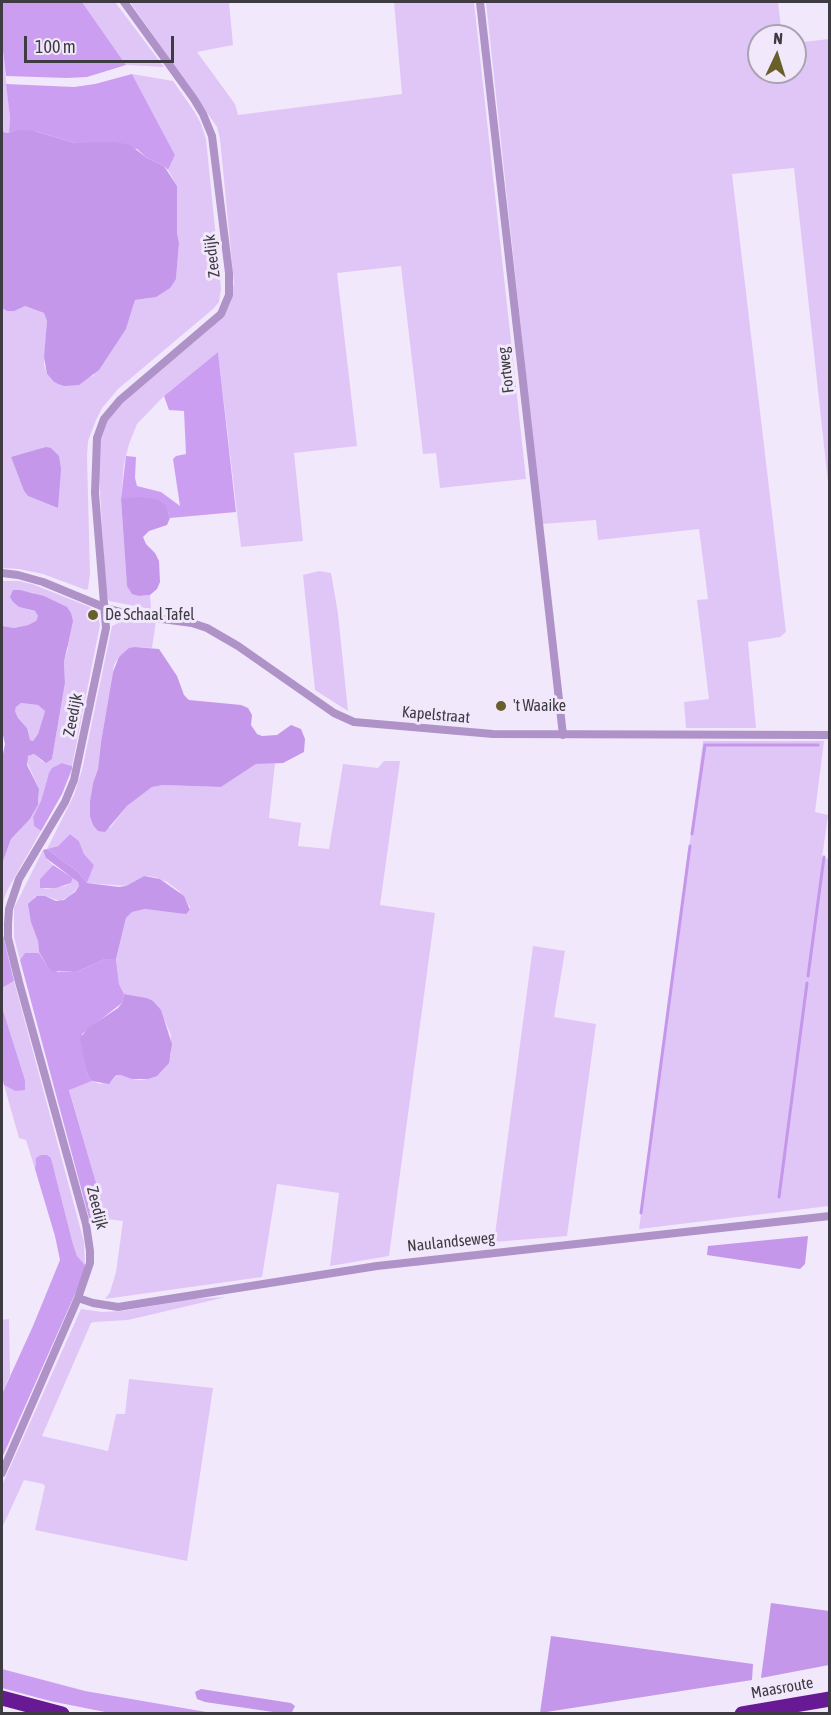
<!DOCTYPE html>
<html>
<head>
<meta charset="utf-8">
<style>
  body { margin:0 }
  #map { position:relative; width:831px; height:1715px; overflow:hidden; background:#f2e8fb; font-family:"Asap Condensed",sans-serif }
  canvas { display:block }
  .frame { position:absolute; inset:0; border:3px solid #3e3b42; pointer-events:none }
  .north { position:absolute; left:747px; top:24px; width:60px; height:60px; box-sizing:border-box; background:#f2e8fb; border:2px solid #aaa3b1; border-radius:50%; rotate:4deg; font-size:16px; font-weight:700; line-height:24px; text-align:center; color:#3e3b42 }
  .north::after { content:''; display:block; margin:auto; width:21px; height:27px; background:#685f2b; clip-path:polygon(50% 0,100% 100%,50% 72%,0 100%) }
  .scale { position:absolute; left:24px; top:36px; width:150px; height:27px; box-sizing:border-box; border:3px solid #3e3b42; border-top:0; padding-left:8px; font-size:18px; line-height:21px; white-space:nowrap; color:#3e3b42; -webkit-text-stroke:4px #f2e8fb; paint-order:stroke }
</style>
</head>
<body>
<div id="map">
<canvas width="831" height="1715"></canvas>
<div class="frame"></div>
<div class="north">N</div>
<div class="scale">100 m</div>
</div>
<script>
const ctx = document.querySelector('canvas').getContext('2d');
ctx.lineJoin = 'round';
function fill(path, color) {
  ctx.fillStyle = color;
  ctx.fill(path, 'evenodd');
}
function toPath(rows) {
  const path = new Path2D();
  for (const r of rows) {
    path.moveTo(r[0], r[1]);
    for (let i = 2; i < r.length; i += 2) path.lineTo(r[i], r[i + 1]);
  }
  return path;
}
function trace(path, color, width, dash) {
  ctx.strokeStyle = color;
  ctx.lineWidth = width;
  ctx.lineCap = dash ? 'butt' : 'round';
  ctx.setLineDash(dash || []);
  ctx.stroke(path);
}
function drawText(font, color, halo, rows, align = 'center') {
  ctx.font = font + ' "Asap Condensed",sans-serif';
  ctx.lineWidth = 6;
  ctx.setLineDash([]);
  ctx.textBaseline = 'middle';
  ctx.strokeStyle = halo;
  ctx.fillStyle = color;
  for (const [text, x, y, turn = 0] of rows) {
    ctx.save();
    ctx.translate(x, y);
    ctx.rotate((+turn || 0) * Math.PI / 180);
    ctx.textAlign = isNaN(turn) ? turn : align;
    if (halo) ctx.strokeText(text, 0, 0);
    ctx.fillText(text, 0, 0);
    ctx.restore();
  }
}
fill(toPath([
  [82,2,115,2,164,67,126,65],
  [130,2,229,2,233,45,197,52,235,104,238,115,402,94,394,2,474,2,526,479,440,488,436,453,423,454,401,266,337,273,357,446,294,453,303,541,241,547,218,352,164,396,137,424,129,444,124,464,121,499,127,586,139,596,150,595,151,609,109,601,106,593,98,459,100,439,106,420,114,407,224,314,230,303,234,283,220,139,217,127],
  [486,2,778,2,782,36,759,36,759,72,795,72,795,43,829,39,829,492,794,168,732,174,786,632,780,637,748,642,756,728,686,728,684,702,709,699,697,600,708,599,699,529,598,540,596,520,542,524],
  [2,43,10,117,9,132,6,133,2,131],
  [132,74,173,81,194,111,201,124,206,139,221,288,219,302,213,309,118,389,102,408,96,420,88,441,87,456,90,574,88,589,86,590,43,574,19,569,2,568,2,308,7,311,25,306,44,313,47,321,44,364,47,374,54,382,58,384,93,376,126,329,135,300,150,298,176,279,179,243,177,233,177,186,168,170,175,155],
  [26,454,58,508,28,496,24,491,11,457],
  [319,571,331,573,332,578,338,614,348,711,315,690,303,575],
  [2,581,19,581,32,584,90,607,98,615,100,625,72,766,63,763,47,780,41,802,33,817,34,826,41,831,8,889,4,899,2,919,2,864,11,839,30,819,38,805,39,797,39,789,26,760,28,756,34,754,43,762,52,759,65,683,64,662,68,648,34,593,14,590,13,602,19,607,37,612,38,616,36,621,28,625,14,628,2,626],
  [126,619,156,621,152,648,135,647,119,657,114,665,101,742,98,769,93,783,90,801,93,825,110,828,127,806,152,787,163,785,221,787,256,764,275,763,269,818,301,823,298,846,329,849,343,764,378,768,384,761,400,761,380,905,435,913,389,1256,330,1266,339,1193,277,1184,262,1277,105,1299,110,1292,116,1272,123,1221,98,1218,102,1203,69,1089,92,1081,100,1084,112,1081,116,1075,126,1075,132,1079,140,1080,148,1079,171,1055,171,1035,165,1021,147,998,124,994,119,984,116,959,126,918,132,912,145,909,186,913,190,911,190,907,179,891,167,882,155,877,144,876,126,886,87,883,94,865,84,854,79,841,70,834,58,846,47,849,74,795,82,770,112,626],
  [21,703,38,705,45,711,38,734,33,741,30,740,27,728,18,718,15,711,16,707],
  [703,741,824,741,815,812,828,815,822,858,830,859,829,1206,639,1229],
  [43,850,46,858,53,865,40,879,45,889,65,886,71,883,73,878,78,882,79,886,70,896,60,901,45,896,34,897,39,953,25,953,20,960,14,937,14,908],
  [533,946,565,951,554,1017,596,1024,567,1236,494,1242],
  [14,981,84,1242,85,1265,77,1256,73,1244,51,1158,35,1163,35,1169,26,1140,19,1138,4,1085,15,1091,25,1080,2,1007,2,988],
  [226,1297,128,1320,94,1322,91,1323,42,1436,108,1451,116,1414,125,1414,129,1379,213,1388,187,1561,35,1530,45,1486,43,1484,24,1480,2,1528,2,1485,81,1309,102,1312,122,1311,193,1299],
  [9,1319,10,1375,2,1394,2,1320]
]), '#e0c6f7');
fill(toPath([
  [2,2,82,2,126,65,87,77,67,78,6,76,2,43],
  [132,74,175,155,168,170,164,166,147,158,137,149,75,143,34,131,9,132,10,117,6,84,74,87,95,84],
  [218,352,236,512,170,518,168,512,121,499,126,456,136,457,135,478,137,486,161,492,180,506,173,459,176,456,186,454,184,411,169,410,164,396],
  [62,763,72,766,72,769,62,794,41,831,34,826,33,817,41,801,49,773,52,768],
  [70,834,79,841,84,854,94,865,87,883,78,872,47,849,58,846],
  [53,865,73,878,71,883,56,888,40,888,40,879],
  [2,919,3,935,14,981,2,988],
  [25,953,39,953,47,966,58,972,76,972,105,959,116,959,119,984,124,994,122,1003,82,1034,88,1076,92,1081,69,1090,102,1203,98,1218,89,1218,20,960],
  [2,1007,25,1080,25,1090,15,1091,4,1085,2,1077],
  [41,1155,47,1155,51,1158,73,1244,77,1256,85,1265,83,1276,2,1458,2,1394,33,1326,60,1260,55,1236,35,1169,36,1158],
  [2,1669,85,1691,212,1713,110,1713,50,1701,2,1688]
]), '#cc9ef2');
fill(toPath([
  [20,130,34,131,75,143,114,142,130,145,147,158,164,166,177,186,177,233,179,243,176,279,170,288,156,297,135,300,126,329,99,370,79,385,64,386,58,384,54,382,47,374,44,357,47,321,44,313,25,306,14,311,7,311,2,308,2,131,6,133],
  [46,447,51,448,59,456,61,469,58,508,28,496,24,491,11,457],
  [140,497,155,499,162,502,166,506,170,518,167,525,149,531,143,537,146,544,155,553,159,561,160,582,157,589,150,595,139,596,132,594,127,586,121,499],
  [13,590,20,590,44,596,67,607,71,613,73,621,64,662,65,683,52,759,46,763,34,754,28,756,27,765,39,789,38,805,30,819,11,839,2,864,2,759,5,744,2,730,2,626,14,628,28,625,36,621,38,616,35,611,19,607,13,602,10,597],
  [21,703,38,705,45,711,38,734,33,741,30,740,27,728,18,718,15,711,16,707],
  [135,647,159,649,177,676,184,695,189,700,241,705,248,708,252,715,251,725,257,734,262,736,277,735,291,725,301,729,305,739,304,752,283,763,256,764,221,787,163,785,152,787,127,806,105,832,98,831,93,825,90,816,90,801,93,783,98,769,101,742,113,672,119,657,129,648],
  [47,849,78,872,87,883,119,887,126,886,144,876,160,879,184,896,190,910,186,914,145,909,132,912,126,918,116,959,105,959,76,972,52,971,47,966,39,952,38,941,31,922,28,904,37,896,45,896,56,901,64,900,75,892,79,886,78,882,46,858,43,850],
  [124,994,147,998,153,1001,161,1010,172,1044,169,1063,157,1076,148,1079,132,1079,121,1075,116,1075,109,1084,92,1081,88,1076,80,1038,88,1028,118,1008,122,1003],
  [808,1236,805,1264,800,1269,707,1255,708,1246],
  [771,1603,829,1611,829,1665,761,1678],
  [551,1636,753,1664,752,1680,540,1713],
  [201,1689,291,1703,295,1706,292,1712,280,1713,205,1702,197,1699,195,1692]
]), '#c497ea');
trace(toPath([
  [692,834,705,745,818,745],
  [808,976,824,857],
  [779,1197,807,983],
  [641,1213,690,846]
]), '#c497ea', 3);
trace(toPath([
  [480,2,563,735],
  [2,573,18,575,43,582,106,608,132,615,192,623,207,628,238,646,334,713,354,722,493,734,830,735],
  [78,1298,93,1303,118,1307,377,1266,830,1216],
  [2,1473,78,1298,90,1263,90,1251,86,1224,19,982,8,938,8,924,9,909,19,879,65,802,74,780,106,628,95,493,97,438,104,419,120,400,221,314,229,295,229,273,212,136,203,114,194,99,124,2]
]), '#af92c8', 8);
trace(toPath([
  [2,1698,62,1714],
  [742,1714,830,1699]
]), '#671a94', 15);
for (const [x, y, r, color] of [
  [93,615,6,"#685f2b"],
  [501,706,6,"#685f2b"]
]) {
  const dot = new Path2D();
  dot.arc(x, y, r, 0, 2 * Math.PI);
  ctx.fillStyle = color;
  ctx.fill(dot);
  trace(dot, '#f2e8fb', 2);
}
drawText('16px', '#3e3b42', '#f2e8fb', [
  ["Zeedijk",212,256,-97],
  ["Fortweg",506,370,-97],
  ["Zeedijk",73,715,-79],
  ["Kapelstraat",436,715,5],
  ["Zeedijk",97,1208,76],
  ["Naulandseweg",451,1242,-6],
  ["Maasroute",782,1688,-10]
]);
drawText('16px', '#3e3b42', '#f2e8fb', [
  ["De Schaal Tafel",105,615],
  ["'t Waaike",513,706]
], 'left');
</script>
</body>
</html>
